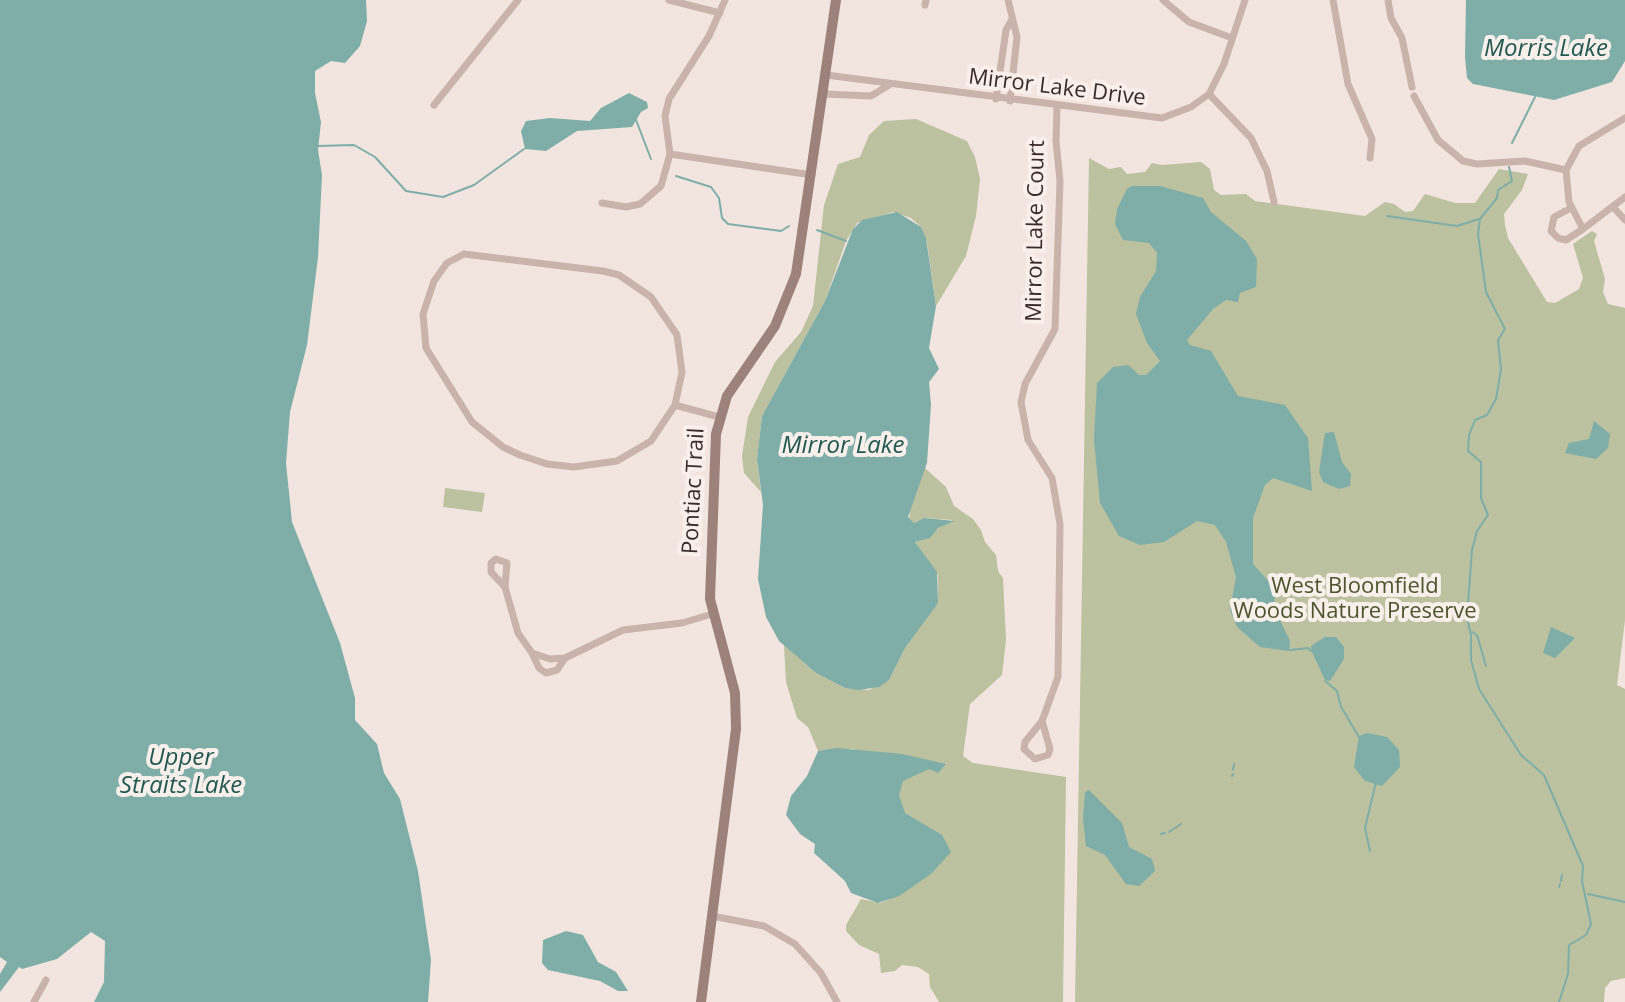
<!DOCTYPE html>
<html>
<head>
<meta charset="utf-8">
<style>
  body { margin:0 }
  canvas { display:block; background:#f2e5df }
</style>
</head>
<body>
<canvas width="1625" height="1002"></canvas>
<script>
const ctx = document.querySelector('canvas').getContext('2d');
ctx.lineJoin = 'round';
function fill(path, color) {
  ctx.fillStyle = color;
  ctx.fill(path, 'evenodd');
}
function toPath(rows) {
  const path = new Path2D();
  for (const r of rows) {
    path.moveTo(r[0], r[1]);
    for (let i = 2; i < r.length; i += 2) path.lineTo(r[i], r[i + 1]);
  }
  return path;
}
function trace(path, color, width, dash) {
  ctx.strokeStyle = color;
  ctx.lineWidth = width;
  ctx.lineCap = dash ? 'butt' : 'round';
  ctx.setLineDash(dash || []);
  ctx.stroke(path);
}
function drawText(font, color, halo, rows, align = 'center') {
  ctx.font = font + ' "Open Sans",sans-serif';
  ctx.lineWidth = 8;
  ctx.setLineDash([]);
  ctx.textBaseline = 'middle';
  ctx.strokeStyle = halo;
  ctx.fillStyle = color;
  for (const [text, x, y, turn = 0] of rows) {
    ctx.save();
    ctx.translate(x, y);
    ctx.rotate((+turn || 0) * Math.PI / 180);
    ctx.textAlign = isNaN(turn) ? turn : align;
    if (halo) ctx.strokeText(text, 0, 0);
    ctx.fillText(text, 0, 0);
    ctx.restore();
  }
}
fill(toPath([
  [916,119,967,141,975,157,980,179,976,216,966,256,936,306,927,242,921,227,911,218,893,212,857,223,846,241,825,301,762,416,757,459,761,492,744,473,742,456,748,417,775,362,801,332,813,306,824,205,838,164,860,157,869,135,884,121],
  [1089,158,1109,169,1121,167,1127,174,1145,172,1152,163,1162,165,1201,162,1210,169,1214,190,1221,195,1246,194,1255,201,1365,216,1385,202,1394,204,1405,212,1413,211,1425,194,1455,203,1475,203,1499,169,1528,174,1522,190,1504,214,1505,225,1508,238,1547,302,1555,303,1579,289,1583,278,1573,244,1592,231,1597,234,1594,241,1605,279,1603,292,1608,304,1625,308,1625,620,1617,685,1625,689,1625,978,1611,981,1605,988,1604,1002,1075,1002],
  [925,468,946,487,954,506,973,519,981,530,985,542,996,555,998,571,1003,578,1006,640,1002,675,970,704,963,756,973,763,1066,777,1063,1002,939,1002,930,987,929,974,918,967,902,965,895,971,881,973,879,954,859,945,846,931,846,925,861,899,880,903,890,899,854,749,818,751,808,727,797,718,786,682,784,645,816,673,845,688,869,690,889,680,905,648,938,600,938,575,915,542,930,537,938,528,953,520,924,518,914,523,909,520,910,506],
  [445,488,485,493,482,512,443,507]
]), '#bcc19f');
fill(toPath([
  [0,0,366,0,367,21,360,46,345,63,331,61,315,71,315,93,321,122,318,150,322,175,318,257,307,345,290,412,286,463,292,522,340,643,355,698,355,720,377,744,384,773,400,799,418,871,431,960,428,1002,94,1002,104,982,105,941,91,932,57,959,22,969,19,967,0,992,0,974,7,962,0,957],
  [1466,0,1625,0,1625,61,1612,82,1554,100,1473,84,1467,78,1465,57],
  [629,93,647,102,648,108,641,112,632,127,577,131,546,151,525,149,521,131,526,121,550,118,590,121,601,108],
  [1132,186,1160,186,1203,198,1211,212,1246,241,1257,259,1256,287,1240,293,1238,302,1226,300,1213,309,1187,340,1190,345,1211,351,1238,396,1285,405,1308,438,1312,491,1273,478,1265,485,1253,518,1253,564,1274,587,1275,610,1290,641,1289,651,1260,647,1237,627,1230,610,1236,577,1226,542,1215,525,1197,521,1164,542,1140,545,1119,536,1100,503,1094,439,1097,383,1113,367,1128,365,1139,375,1146,375,1160,361,1147,343,1136,314,1140,297,1156,271,1157,253,1149,243,1123,240,1115,224,1117,209,1127,189],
  [897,212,921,227,926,238,936,306,929,348,939,369,929,382,931,405,927,463,908,517,914,523,924,518,955,521,938,528,930,538,915,542,937,572,938,603,905,648,889,680,879,687,859,690,845,688,816,673,779,641,766,617,758,579,763,505,757,459,762,416,825,301,853,229,862,220],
  [1594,421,1610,434,1608,448,1596,459,1565,453,1569,443,1589,439],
  [1334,432,1342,462,1351,474,1350,486,1339,489,1323,482,1319,472,1325,433],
  [1551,627,1575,638,1555,658,1543,653],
  [1325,637,1336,637,1344,647,1344,659,1330,681,1325,680,1312,652,1311,646],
  [1367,733,1387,737,1399,750,1400,767,1382,786,1365,781,1354,767,1359,736],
  [837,748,902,754,946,764,938,773,929,769,903,781,899,795,905,813,942,835,951,852,931,874,899,896,878,903,851,893,845,881,814,853,815,844,800,834,786,815,791,796,807,776,818,751],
  [1089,790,1122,823,1129,847,1152,859,1155,871,1139,886,1126,884,1105,855,1086,846,1083,818,1085,792],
  [566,931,583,935,598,962,616,972,628,991,618,991,600,981,548,970,542,963,543,940]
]), '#7eaea7');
trace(toPath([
  [636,120,651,159],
  [1512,143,1535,97],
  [318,146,354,145,375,157,406,191,443,197,474,185,524,149],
  [1509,167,1512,181,1498,190,1497,198,1480,219,1478,234,1486,292,1505,329,1498,340,1501,369,1496,399,1487,415,1475,420,1469,435,1468,451,1481,462,1481,498,1488,515,1477,531,1472,550,1467,618,1471,635,1471,660,1479,689,1521,755,1544,775,1583,866,1582,881,1591,924,1586,935,1569,945,1568,974,1559,1002],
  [676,176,711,187,719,198,722,218,728,224,781,231,789,226],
  [1387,216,1457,226,1479,219],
  [817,230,846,241],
  [1472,632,1477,635,1486,666],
  [1290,650,1308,648,1311,651],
  [1325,681,1337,691,1341,707,1359,737],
  [1233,770,1234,764],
  [1232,776,1233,774],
  [1169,832,1181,824],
  [1161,834,1165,833],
  [1370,851,1365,828,1376,782],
  [1561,881,1562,875],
  [1559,887,1560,884],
  [1588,894,1625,902]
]), '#7eaea7', 2);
trace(toPath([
  [669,0,720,13],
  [1008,0,1017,37,1010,101],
  [1163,0,1189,22,1232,38],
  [1333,0,1348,84,1372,139,1370,158],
  [1388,0,1391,18,1402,38,1412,87],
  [925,5,926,0],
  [826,75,1162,118,1191,107,1209,94,1224,64,1245,0],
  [824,94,871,96,889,85],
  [1209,94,1251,138,1267,171,1274,202],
  [1414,96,1438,140,1463,161,1477,164,1525,161,1566,170,1579,146,1625,118],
  [996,99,1006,30,1011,21],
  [434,105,518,0],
  [670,154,812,175],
  [1566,170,1569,202,1583,229,1625,197],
  [602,203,626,207,640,204,661,186,670,154,665,116,669,99,709,36,725,0],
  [1571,208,1554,217,1551,231,1558,238,1566,240,1583,229],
  [1614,208,1625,220],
  [464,254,603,271,619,275,651,297,677,335,682,372,675,405,651,441,617,461,574,467,547,464,520,455,503,447,472,422,426,348,423,314,434,281,447,263,464,254],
  [675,405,719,417],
  [505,587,507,563,496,559,491,563,491,572,505,587,518,633,532,653,550,659,565,658,623,630,682,623,712,614],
  [532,653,539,668,546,673,557,670,565,658],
  [1042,721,1050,749,1048,755,1035,759,1024,749,1025,742,1042,721,1058,677,1060,524,1052,478,1028,440,1021,402,1025,384,1055,329,1060,181,1056,141,1057,107],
  [712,916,764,926,795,944,821,973,837,1002],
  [34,1002,46,980]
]), '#cab3ab', 7);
trace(toPath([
  [701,1002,736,729,735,693,710,599,716,434,727,396,775,326,796,274,836,0]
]), '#9d827c', 10);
drawText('22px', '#382b2a', '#f9f0eb', [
  ["Mirror Lake Drive",1057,88,7],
  ["Mirror Lake Court",1036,231,-89],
  ["Pontiac Trail",694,491,-87]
]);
drawText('22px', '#4e552e', '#f9f0eb', [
  ["West Bloomfield",1355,587],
  ["Woods Nature Preserve",1355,612]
]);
drawText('italic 24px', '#215851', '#f9f0eb', [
  ["Morris Lake",1546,49],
  ["Mirror Lake",843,446],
  ["Upper",181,758],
  ["Straits Lake",181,786]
]);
</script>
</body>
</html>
